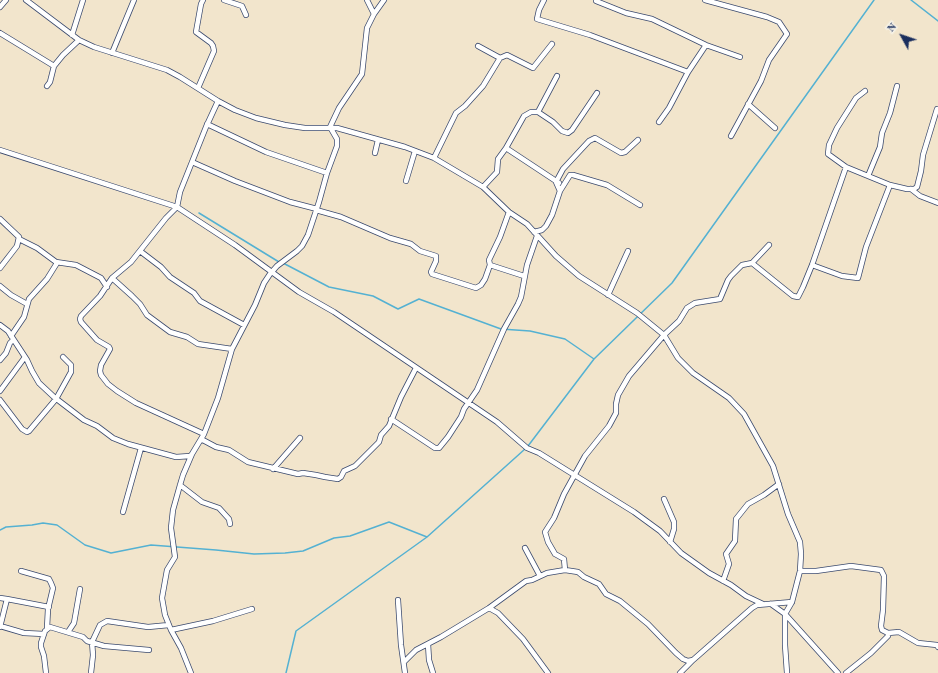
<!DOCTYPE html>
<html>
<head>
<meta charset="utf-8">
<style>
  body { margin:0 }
  #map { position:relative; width:938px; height:673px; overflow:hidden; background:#f2e5cc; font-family:"Old Standard TT",serif }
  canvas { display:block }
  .north { position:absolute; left:882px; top:16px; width:40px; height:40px; -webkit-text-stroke:3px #f7f3e8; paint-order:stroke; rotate:310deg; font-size:11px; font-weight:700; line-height:16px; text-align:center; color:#1b2f5e }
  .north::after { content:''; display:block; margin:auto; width:14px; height:18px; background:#1b2f5e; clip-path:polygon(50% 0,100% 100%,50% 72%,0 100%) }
</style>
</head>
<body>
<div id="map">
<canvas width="938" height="673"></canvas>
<div class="north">N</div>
</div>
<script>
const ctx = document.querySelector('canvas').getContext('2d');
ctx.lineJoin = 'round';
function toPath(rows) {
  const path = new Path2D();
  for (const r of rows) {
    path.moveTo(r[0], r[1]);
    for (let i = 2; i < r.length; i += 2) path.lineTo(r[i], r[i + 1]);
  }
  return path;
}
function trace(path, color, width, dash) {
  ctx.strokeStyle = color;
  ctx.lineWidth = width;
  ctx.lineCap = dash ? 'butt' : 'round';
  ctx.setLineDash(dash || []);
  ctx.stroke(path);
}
trace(toPath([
  [911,0,938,21],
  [199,213,279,262],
  [283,263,329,287,373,296,398,309,419,299,501,329,530,331,565,339,594,359],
  [528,446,594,359,672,283,874,0],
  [0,530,6,527,32,525,43,523,57,525,85,545,111,553,151,545,216,550,254,554,285,553,303,551,334,538,350,536,389,522,427,537],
  [286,673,296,631,427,537,525,449]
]), '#54b1d2', 1.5);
const street = toPath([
  [26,0,79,40,94,47,167,70,180,77,218,101,235,110,256,118,285,125,305,128,337,128,405,147,434,158,483,187,509,212,527,224,556,256,579,276,637,313,664,335,678,358,693,373,729,398,744,414,773,466,788,514,800,542,801,554,800,571,792,602,785,614,785,645,787,673],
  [224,0,242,6,246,15],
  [367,0,374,14],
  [544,0,539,10,537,19,590,35,688,72],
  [596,0,596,1,626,13,652,19,706,45,740,57],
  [705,0,767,17,779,22,787,34,769,60,761,81,731,136],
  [0,7,6,0],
  [0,33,54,66,63,55,79,40],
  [72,35,83,0],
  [112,53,134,0],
  [500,58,507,55,533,68,552,44],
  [47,86,50,82,54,66],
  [198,88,214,51,213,46,211,43,196,32,201,4,203,0],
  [865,91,856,98,837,128,829,145,828,154,846,167,890,185,907,189,914,189,917,187,921,171,923,155,937,109],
  [748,104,775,128],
  [538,112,557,76],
  [659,122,669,108,688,72,706,45],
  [207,124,266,152,327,173],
  [506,148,559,183],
  [0,150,177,207,235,245,299,292,334,312,497,422,527,448,539,453,634,512,660,531,681,553,709,573,731,585,746,596,763,604],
  [375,153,378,140],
  [434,158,456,113,465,106,483,86,500,58,478,46],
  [192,162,235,181,290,202,317,209],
  [868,176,880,147,882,133,890,113,897,86],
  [406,181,415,151],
  [483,187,497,172,498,159,506,148,524,116,531,112,538,112,553,122,562,131,568,133,572,130,597,93],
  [911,189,920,196,938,203],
  [560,191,556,182,563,169,589,141,595,138,621,153,625,152,638,140],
  [316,210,341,217,390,238,411,244,420,251,436,256,436,261,431,272,432,274,476,288,481,285,485,279,490,265,489,260,500,237,509,212],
  [0,219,19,237,17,246,0,268],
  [534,232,542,230,546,226,552,215,560,191,570,175,573,175,607,185,640,205],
  [19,239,37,248,56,262,76,265,101,278,107,287],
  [140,251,161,267,170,277,194,293,200,301,244,325],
  [752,263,793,296,798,297,803,287,812,265,846,167],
  [490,265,524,276],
  [812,265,842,276,858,278,866,247,890,185],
  [112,278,132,296,140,304,147,315,170,332,187,337,198,344,232,349],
  [0,286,11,295,27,304],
  [608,295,628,251],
  [0,325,8,331,27,360,32,371,39,383,54,397,84,420,97,426,113,438,128,444,176,457,190,456,192,454],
  [11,336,24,317,29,299,47,279,57,263],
  [0,360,6,353,10,343,13,340],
  [0,391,25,357],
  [0,400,22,429,27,432,29,431,56,399,71,372,71,365,63,357],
  [391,419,435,448,439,448,448,437,461,417,464,409,477,390,504,329,518,304,521,297,527,265,537,236],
  [204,434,136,403,117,391,108,384,101,375,100,371,101,365,110,349,109,347,97,340,81,322,80,319,81,316,100,296,112,278,131,262,166,218,177,207,180,192,206,127,218,101],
  [201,439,216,447,229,450,248,462,298,474,303,473,316,475,325,477,338,479,341,477,344,471,355,466,379,442,381,435,389,426,401,397,416,368],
  [273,469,300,438],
  [180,485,202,502,219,508,229,519,230,524],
  [664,499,674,522,674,529,670,542],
  [123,512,141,448],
  [525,548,540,576],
  [565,570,564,559,555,554,548,542,545,532,554,518,564,494,585,456,609,426,616,413,616,404,618,395,629,376,664,335,679,321,687,308,695,303,720,299,728,280,731,276,742,265,752,263,769,245],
  [21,571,49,579,51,583,53,588,48,609,47,628],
  [800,571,816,571,851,566,881,570,884,576,883,610,881,626,882,630,888,633,899,632,918,643,937,645,938,647],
  [723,581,729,564,726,554,735,541,736,519,748,504,764,495,779,484],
  [0,598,7,599,0,627],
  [7,599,49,607],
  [398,600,401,645,405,673],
  [771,604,785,614,838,673],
  [489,608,498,613,523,639,548,673],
  [0,626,24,633,44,634],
  [171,630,213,621,252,609],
  [68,632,74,623,80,589],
  [428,644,429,660,433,673],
  [404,662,416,650,441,637,489,608,526,581,532,580,547,573,565,570,578,572,584,577,599,584,606,594,620,601,648,624,676,653,683,659,688,661,693,660,752,608,757,605,792,602],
  [46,673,44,656,41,647,41,643,45,631,50,627,83,637,87,641,104,646,149,650],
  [91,673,93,655,92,642,100,625,107,621,148,627,169,625],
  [191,673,181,648,171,630,165,615,162,598,167,570,175,557,171,528,173,510,180,485,183,475,192,454,204,434,218,398,232,349,255,305,264,283,270,274,277,266,297,251,302,246,308,235,319,202,327,173,337,146,337,139,330,127,339,108,362,74,367,28,374,14,384,0],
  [680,673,693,660],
  [846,673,871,653,888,636,888,633]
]);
trace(street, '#3b4a6e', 6);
trace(street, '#fff', 4.5);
</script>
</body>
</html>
